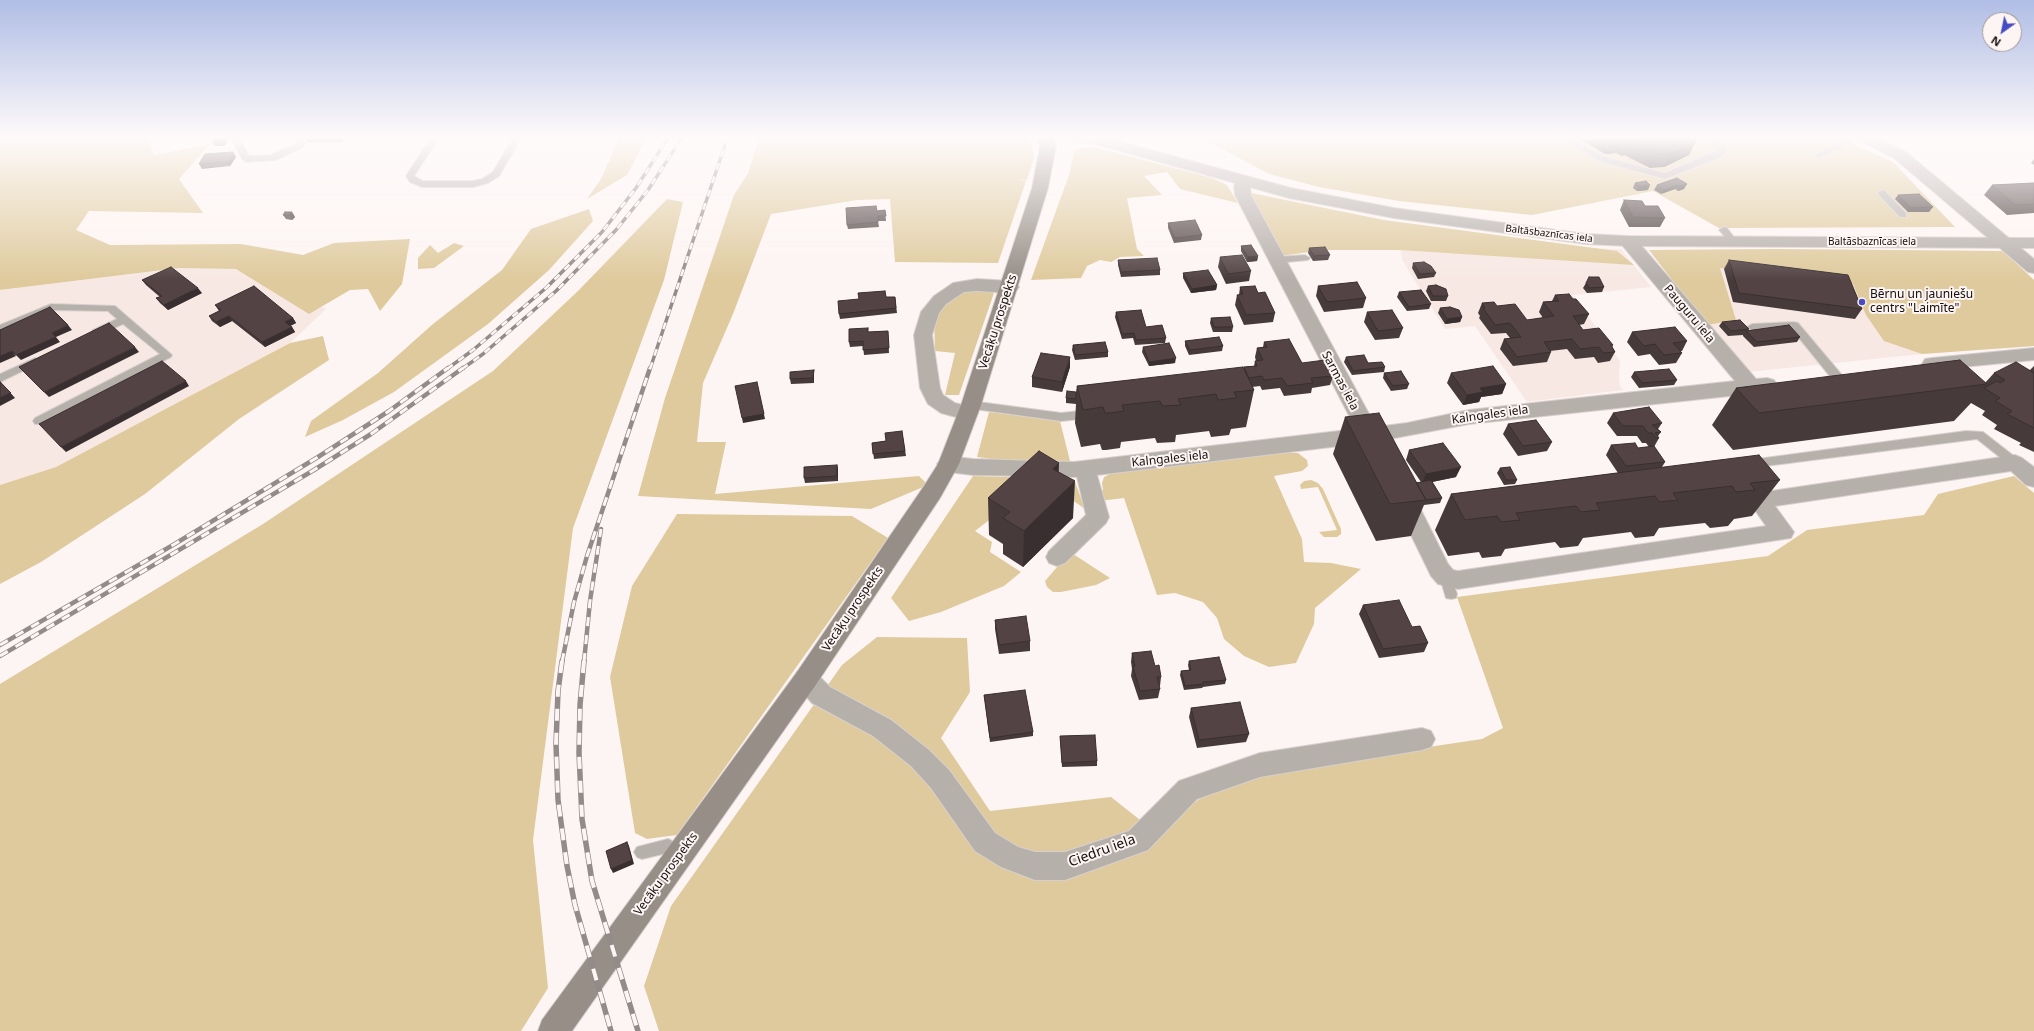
<!DOCTYPE html>
<html>
<head>
<meta charset="utf-8">
<style>
  body { margin:0 }
  #map { position:relative; width:2034px; height:1031px; overflow:hidden; background:#fdf5f3; font-family:"Noto Sans",sans-serif }
  canvas { display:block }
  .north { position:absolute; left:1982px; top:12px; width:40px; height:40px; box-sizing:border-box; background:#fdf5f3; border:1px solid #a09997; border-radius:50%; rotate:213deg; font-size:11px; font-weight:700; line-height:16px; text-align:center; color:#140e0c }
  .north::after { content:''; display:block; margin:auto; width:14px; height:18px; background:#474cc2; clip-path:polygon(50% 0,100% 100%,50% 72%,0 100%) }
</style>
</head>
<body>
<div id="map">
<canvas width="2034" height="1031"></canvas>
<div class="north">N</div>
</div>
<script>
const ctx = document.querySelector('canvas').getContext('2d');
ctx.lineJoin = 'round';
function fill(path, color) {
  ctx.fillStyle = color;
  ctx.fill(path, 'evenodd');
}
function toPath(rows) {
  const path = new Path2D();
  for (const r of rows) {
    path.moveTo(r[0], r[1]);
    for (let i = 2; i < r.length; i += 2) path.lineTo(r[i], r[i + 1]);
  }
  return path;
}
function trace(path, color, width, dash) {
  ctx.strokeStyle = color;
  ctx.lineWidth = width;
  ctx.lineCap = dash ? 'butt' : 'round';
  ctx.setLineDash(dash || []);
  ctx.stroke(path);
}
function drawText(font, color, halo, rows, align = 'center') {
  ctx.font = font + ' "Noto Sans",sans-serif';
  ctx.lineWidth = 4;
  ctx.setLineDash([]);
  ctx.textBaseline = 'middle';
  ctx.strokeStyle = halo;
  ctx.fillStyle = color;
  for (const [text, x, y, turn = 0] of rows) {
    ctx.save();
    ctx.translate(x, y);
    ctx.rotate((+turn || 0) * Math.PI / 180);
    ctx.textAlign = isNaN(turn) ? turn : align;
    if (halo) ctx.strokeText(text, 0, 0);
    ctx.fillText(text, 0, 0);
    ctx.restore();
  }
}
fill(toPath([
  [1397,226,1573,248,1621,249,1651,287,1573,295,1620,361,1619,377,1620,386,1623,390,1527,402,1475,326,1445,329,1402,260],
  [1774,249,2003,251,2034,280,2034,346,1922,354,1748,372,1707,325,1649,250],
  [179,268,236,269,326,309,290,343,56,467,0,485,0,290]
]), '#f7e8e3');
fill(toPath([
  [0,136,148,137,154,155,210,144,179,179,203,213,89,211,76,230,110,245,241,244,303,255,334,243,410,239,402,284,380,311,368,289,350,290,309,314,236,269,179,268,0,290],
  [620,136,648,136,627,175,587,199,601,179],
  [760,136,1030,136,1034,158,1027,180,1018,181,1026,181,998,263,895,262,890,199,857,200,771,214,733,314,703,383,697,442,726,442,715,494,919,476,928,485,871,509,638,496,665,398,734,195,748,173],
  [1198,136,1836,136,1893,162,1955,227,1719,228,1653,191,1532,215,1399,201,1319,187,1269,174],
  [1094,147,1212,178,1227,185,1238,203,1180,189,1167,172,1144,176,1162,195,1127,198,1137,249,1144,256,1120,257,1111,262,1100,260,1087,266,1081,278,1031,280,1069,175,1074,152,1080,148],
  [1251,193,1384,220,1617,251,1634,265,1399,250,1323,250,1281,256],
  [667,199,683,202,664,280,573,528,533,840,548,988,521,1031,0,1031,0,684,263,524,493,371,578,291],
  [589,209,593,221,549,270,488,324,394,392,343,420,305,437,311,421,378,373,433,324,502,270,531,229],
  [454,243,464,246,434,268,418,269,418,258,430,245,438,253],
  [1774,249,2003,251,2034,280,2034,346,1922,354,1884,341,1866,315,1853,284,1720,268,1736,320,1707,325,1649,250],
  [970,288,995,290,959,395,945,395,955,353,935,351,934,315,951,298],
  [323,336,329,360,239,419,145,494,41,562,0,584,0,485,56,467,290,343],
  [989,412,1060,421,1070,461,1000,460,977,457],
  [1285,453,1298,453,1307,460,1308,466,1302,471,1274,476,1302,539,1304,562,1331,563,1361,569,1315,608,1314,624,1296,663,1269,667,1244,656,1224,639,1217,618,1203,602,1175,593,1157,595,1124,498,1099,501,1097,491,1103,490,1102,483,1104,477,1114,472,1192,461],
  [973,476,1074,479,1085,509,1061,492,1037,483,975,531,992,542,990,552,1021,572,1004,586,941,612,909,621,891,598],
  [2014,476,2034,493,2034,1031,659,1031,644,986,671,906,842,665,877,637,967,638,970,692,941,738,990,811,1111,797,1154,831,1211,791,1268,771,1482,739,1503,728,1457,597,1768,556,1807,530,1924,515,1938,494],
  [1311,480,1318,483,1323,489,1341,529,1341,534,1337,537,1324,537,1319,532,1337,530,1318,487,1301,489,1300,485,1304,481],
  [677,514,852,516,888,538,677,835,647,839,635,833,610,677,632,586],
  [1070,552,1110,578,1096,585,1061,592,1053,592,1047,587,1045,581]
]), '#dfca9d');
const service = toPath([
  [233,136,241,136,240,139,249,156,271,155,295,144,302,136,311,136,301,148,276,160,246,162,242,159,232,139,233,136],
  [432,136,440,136,414,176,423,181,473,181,482,179,493,172,514,136,522,136,499,176,488,183,473,187,422,187,410,182,406,176,432,136],
  [1557,136,1567,136,1605,157,1665,173,1718,150,1717,147,1697,136,1708,136,1724,144,1727,151,1721,157,1665,179,1599,161,1557,136],
  [1855,136,1866,136,1821,157,1818,158,1814,155,1855,136],
  [1882,190,1885,191,1906,213,1906,217,1900,217,1879,195,1878,193,1882,190],
  [1724,227,1727,228,1736,240,1736,244,1730,244,1721,232,1719,230,1724,227],
  [1305,255,1310,258,1308,260,1276,263,1271,260,1276,257,1305,255],
  [51,304,115,306,172,355,171,357,43,424,35,424,33,421,35,418,160,354,123,324,101,334,93,334,92,332,93,330,117,319,108,311,52,310,0,332,0,325,51,304],
  [1794,322,1798,323,1841,374,1842,377,1841,380,1833,380,1791,328,1752,330,1747,327,1752,324,1794,322],
  [35,358,40,361,39,363,0,382,0,374,35,358],
  [971,401,1061,413,1090,410,1096,414,1090,418,1061,421,967,408,966,405,971,401],
  [1966,431,1983,432,2019,460,2021,463,2019,466,2011,466,1977,439,1750,468,1744,464,1750,460,1966,431],
  [1446,573,1450,574,1457,594,1456,598,1451,599,1446,598,1440,578,1442,574,1446,573],
  [668,839,686,848,689,853,686,858,681,860,667,853,642,859,637,857,634,852,637,847,668,839]
]);
const minor = toPath([
  [1854,136,1874,136,1906,152,2034,259,2034,273,2028,272,1894,158,1857,139,1854,136],
  [1244,176,1250,178,1252,181,1250,186,1251,195,1376,427,1407,423,1469,410,1735,381,1622,245,1619,241,1622,237,1628,236,1634,237,1756,379,1767,378,1774,380,1777,385,1774,390,1767,392,1469,424,1384,440,1381,446,1374,448,1367,446,1365,443,1097,475,1109,517,1106,523,1065,563,1057,566,1049,563,1046,557,1049,551,1086,515,1077,477,973,475,948,472,941,469,937,464,941,459,948,456,973,459,1074,462,1356,429,1235,195,1234,186,1236,181,1238,178,1244,176],
  [977,279,1010,281,1016,283,1019,287,1016,291,1010,293,977,291,964,292,946,304,939,313,932,335,940,388,943,395,955,403,974,408,977,413,974,418,967,420,941,413,928,404,920,388,914,335,921,312,934,296,953,283,977,279],
  [2034,348,2034,360,1932,370,1925,369,1922,364,1925,359,1932,358,2034,348],
  [2015,455,2022,458,2034,467,2034,487,2026,485,2011,471,1775,506,1794,532,1791,538,1458,589,1438,584,1431,576,1392,496,1395,490,1403,488,1411,490,1448,564,1453,570,1458,571,1766,526,1748,500,1751,494,2015,455],
  [806,668,815,672,830,687,891,720,929,750,949,770,995,833,1018,847,1035,852,1065,852,1129,831,1179,781,1260,753,1422,728,1431,731,1435,739,1431,747,1422,750,1260,777,1197,799,1148,850,1065,880,1035,880,1001,867,975,851,931,788,911,766,873,736,812,703,797,686,794,679,797,672,806,668]
]);
const tertiary = toPath([
  [1065,136,1099,136,1291,188,1394,208,1586,234,1628,236,2034,238,2034,248,1628,246,1586,244,1394,218,1289,198,1095,144,1068,139,1065,136]
]);
const secondary = toPath([
  [1037,136,1053,136,1056,146,1048,188,981,405,959,464,940,498,815,686,572,1031,538,1031,542,1020,797,672,924,486,938,464,961,405,1032,188,1040,146,1037,136]
]);
trace(service, '#d8d0ce', 2);
trace(minor, '#d8d0ce', 2);
trace(tertiary, '#d8d0ce', 2);
trace(secondary, '#d8d0ce', 2);
fill(service, '#b6b0ab');
fill(minor, '#b6b0ab');
fill(tertiary, '#b6b0ab');
fill(secondary, '#968e87');
const railFar2 = toPath([
  [447,369,473,350,546,288,602,232,636,188,669,136],
  [462,369,483,354,556,291,616,230,648,190,683,136],
  [650,369,728,136]
]);
const railFar1 = toPath([
  [0,645,173,545,318,457,389,411,448,368],
  [0,656,314,470,371,434,463,368],
  [562,662,574,602,587,556,650,368],
  [584,662,590,601,601,529]
]);
const rail = toPath([
  [562,661,558,691,556,744,558,800,567,866,575,905,611,1031],
  [584,661,580,705,579,753,582,819,592,881,638,1031]
]);
trace(railFar2, '#928b89', 3.5);
trace(railFar1, '#928b89', 4.5);
trace(rail, '#928b89', 5.5);
trace(railFar2, '#fdf5f3', 2.5, [7]);
trace(railFar1, '#fdf5f3', 3, [9]);
trace(rail, '#fdf5f3', 4, [12]);
fill(toPath([
  [249,136,273,136,249,137],
  [305,136,346,136,342,142,307,142,305,137],
  [1575,136,1694,136,1689,155,1664,167,1650,168,1624,155,1622,156,1616,153,1605,154],
  [230,137,224,146,215,146,212,142],
  [233,152,236,157,230,166,202,169,199,164],
  [2034,159,2034,165,2031,163],
  [1677,178,1684,189,1678,191,1675,189,1661,194,1654,190,1657,185],
  [1635,183,1648,190,1637,191,1633,188],
  [2034,183,2034,213,2007,215,1984,195,1992,185],
  [1898,195,1933,207,1929,212,1908,212,1895,199],
  [1624,200,1645,206,1665,218,1660,227,1629,227,1620,210],
  [885,210,886,221,878,221,879,227,848,229,847,225,877,211],
  [292,212,295,217,292,220,286,219,283,215],
  [1168,223,1202,235,1201,240,1174,243,1168,228],
  [1241,246,1258,256,1257,261,1247,262,1241,251],
  [1309,248,1330,255,1328,260,1313,261,1308,253],
  [1220,257,1251,271,1249,281,1226,284,1218,267],
  [1118,260,1160,270,1160,275,1121,277,1118,265],
  [1729,260,1862,309,1855,319,1733,302,1724,269],
  [1413,263,1436,273,1434,277,1418,279,1412,268],
  [1183,273,1217,285,1216,290,1191,293,1183,278],
  [142,280,202,293,168,310,160,303,156,298,160,297,146,285],
  [1586,283,1604,287,1602,292,1587,293,1583,288],
  [1318,286,1366,298,1363,308,1324,312,1316,296],
  [1428,286,1448,296,1446,301,1431,301,1426,291],
  [1240,287,1258,293,1275,313,1273,322,1244,325,1235,305,1237,295,1239,295],
  [1399,292,1431,304,1429,309,1407,311,1397,297],
  [1555,295,1573,299,1589,314,1584,324,1579,325,1583,330,1613,345,1612,347,1615,352,1610,361,1598,363,1594,357,1575,359,1567,349,1550,351,1551,352,1547,362,1513,366,1500,349,1504,339,1510,338,1506,333,1491,334,1479,318,1480,316,1478,313,1482,303,1497,306,1527,320,1543,318,1539,312,1543,302,1552,301],
  [886,297,895,297,897,313,840,319,839,314],
  [215,305,293,318,296,323,290,326,292,327,295,332,265,347,232,321,220,327,212,321,209,316,219,311],
  [1440,308,1462,317,1460,322,1445,324,1438,313],
  [1116,312,1146,327,1166,338,1165,343,1135,345,1133,338,1122,339,1115,317],
  [1367,312,1403,328,1399,338,1375,340,1364,322],
  [1211,318,1233,327,1232,332,1213,332,1210,323],
  [1722,322,1749,329,1748,330,1800,337,1797,342,1754,347,1743,336,1743,335,1728,336,1719,326],
  [868,328,868,332,888,331,889,353,864,355,863,346,850,347,849,342],
  [1632,332,1687,341,1682,351,1680,351,1682,353,1676,363,1659,365,1650,354,1638,356,1627,342],
  [1185,341,1223,346,1222,351,1189,355,1185,346],
  [1264,342,1302,363,1333,376,1330,385,1312,388,1311,393,1284,396,1280,388,1262,390,1260,386,1252,387,1254,390,1246,427,1231,429,1229,435,1211,437,1209,431,1176,435,1175,442,1157,443,1155,438,1121,442,1120,448,1106,450,1102,450,1100,444,1081,447,1075,423,1076,404,1066,403,1066,398,1076,392,1077,386,1244,369,1244,367,1254,366,1255,361,1256,361,1255,357,1257,348,1263,347],
  [1073,345,1108,352,1108,357,1075,360,1072,350],
  [1143,347,1175,363,1149,366,1142,352],
  [1346,357,1368,363,1385,367,1384,372,1352,375,1344,362],
  [2034,366,2034,452,2019,445,2021,443,1994,429,1997,425,1982,415,1985,411,1971,403,1954,421,1733,450,1712,425,1736,388,1985,383,1994,373,2030,370],
  [1070,367,1062,392,1032,387,1032,377],
  [814,370,814,383,791,384,790,379],
  [1634,372,1677,380,1674,385,1639,388,1631,377],
  [1384,373,1409,384,1407,389,1391,391,1383,378],
  [1451,373,1506,384,1502,394,1481,397,1479,402,1463,405,1447,383],
  [1613,413,1662,423,1658,429,1661,432,1658,436,1659,438,1654,447,1665,462,1662,467,1780,480,1752,516,1734,519,1728,526,1710,528,1705,523,1659,528,1654,536,1635,538,1631,532,1583,538,1578,546,1560,548,1555,542,1505,549,1501,556,1482,558,1479,552,1448,556,1435,530,1451,494,1618,473,1606,455,1611,445,1638,448,1649,447,1646,443,1642,443,1637,436,1617,436,1607,423],
  [1345,417,1416,483,1421,482,1406,460,1409,450,1456,477,1432,482,1442,498,1440,503,1424,505,1411,536,1376,541,1333,454],
  [1508,424,1552,442,1547,451,1518,456,1503,434],
  [902,431,906,456,874,459,872,443,886,441],
  [837,465,838,469,838,481,805,483,804,478],
  [1500,468,1517,480,1515,484,1504,485,1497,473],
  [1059,472,1073,518,1023,567,1003,554,1003,544,989,535,988,498],
  [1363,605,1428,643,1424,652,1379,658,1359,614],
  [995,620,1030,641,1030,651,999,654,995,629],
  [1132,653,1161,677,1160,686,1159,686,1160,689,1158,698,1139,700,1131,676,1132,669,1131,662],
  [1189,661,1226,680,1225,684,1203,687,1202,688,1184,690,1180,675,1181,671,1189,670,1188,665],
  [984,695,1033,732,1033,736,990,742],
  [1191,708,1249,734,1246,742,1197,748,1189,717],
  [1060,736,1097,761,1097,766,1062,767]
]), '#473a3a');
fill(toPath([
  [225,136,229,136,230,137,224,146,222,141],
  [340,136,346,136,342,142,339,137],
  [1622,138,1616,153,1605,154,1611,140],
  [1631,141,1624,155,1622,156,1628,142],
  [1696,141,1689,155,1664,167,1671,153],
  [233,152,236,157,230,166,228,162],
  [1687,184,1684,189,1678,191,1680,186],
  [1650,185,1648,190,1637,191,1639,186],
  [1677,185,1675,189,1661,194,1664,190],
  [292,212,295,217,292,220,289,215],
  [1258,256,1257,261,1247,262,1248,257],
  [1217,285,1216,290,1191,293,1192,289],
  [198,288,202,293,168,310,164,305],
  [229,316,232,321,220,327,216,322],
  [1462,317,1460,322,1445,324,1447,319],
  [293,318,296,323,288,327,285,322],
  [68,325,72,330,56,337,60,342,21,360,16,355,52,333],
  [292,327,295,332,265,347,262,342],
  [135,347,139,352,49,397,44,392],
  [12,351,16,356,0,363,0,356],
  [1070,357,1070,367,1062,392,1062,382],
  [1176,358,1175,363,1149,366,1149,362],
  [814,370,814,383,813,378],
  [0,381,15,398,0,406],
  [186,381,189,386,66,452,61,447],
  [1506,384,1502,394,1481,397,1479,402,1463,405,1467,395,1480,388],
  [758,387,765,419,743,423,742,418],
  [1059,463,1058,498,1075,481,1073,518,1023,567,1024,531,1053,469],
  [837,465,838,469,838,481,837,476],
  [1461,467,1456,477,1422,484,1426,474],
  [627,842,629,846,634,864,613,873,611,869]
]), '#3a2f30');
const building = toPath([
  [216,136,225,136,222,141,212,142,216,136],
  [305,136,340,136,339,137,305,137,305,136],
  [1605,136,1694,136,1696,138,1696,141,1671,153,1657,154,1631,141,1628,142,1622,138,1611,140,1605,136],
  [233,152,228,162,199,164,205,154,233,152],
  [1677,178,1687,184,1680,186,1677,185,1664,190,1657,185,1677,178],
  [1646,181,1650,185,1639,186,1635,183,1646,181],
  [2034,183,2034,204,2015,205,1992,185,2034,183],
  [1919,194,1933,207,1911,208,1898,195,1919,194],
  [1624,200,1642,201,1645,206,1658,206,1665,218,1633,217,1624,200],
  [876,206,877,211,885,210,886,216,878,216,878,222,847,225,846,208,876,206],
  [285,212,292,212,289,215,283,215,285,212],
  [1195,220,1202,235,1175,238,1168,223,1195,220],
  [1251,245,1258,256,1248,257,1241,246,1251,245],
  [1325,247,1330,255,1314,256,1309,248,1325,247],
  [1242,255,1251,271,1228,274,1220,257,1242,255],
  [1157,258,1160,270,1121,272,1118,260,1157,258],
  [1729,260,1848,275,1862,309,1739,293,1729,260],
  [1424,262,1431,266,1436,273,1420,274,1413,263,1424,262],
  [171,267,198,288,164,305,156,298,162,296,142,280,171,267],
  [1208,270,1217,285,1192,289,1183,273,1208,270],
  [1589,277,1599,277,1604,287,1589,288,1586,283,1589,277],
  [1357,282,1366,298,1327,302,1318,286,1357,282],
  [1436,285,1446,289,1448,296,1433,296,1428,286,1436,285],
  [254,286,293,318,285,322,292,327,262,342,229,316,216,322,209,316,221,310,215,305,254,286],
  [1255,286,1258,293,1265,292,1275,313,1246,315,1237,295,1243,294,1240,287,1255,286],
  [1421,290,1431,304,1409,307,1399,292,1421,290],
  [885,291,886,297,895,297,896,308,839,314,838,301,859,299,858,293,885,291],
  [1569,294,1573,299,1576,299,1589,314,1573,316,1583,330,1599,328,1613,345,1611,345,1615,352,1603,353,1599,347,1580,349,1572,339,1544,342,1551,352,1517,357,1504,339,1521,337,1510,323,1495,325,1483,308,1485,308,1482,303,1494,302,1497,306,1515,304,1527,320,1554,316,1543,302,1559,301,1555,295,1569,294],
  [50,307,68,325,52,333,56,337,16,355,12,351,0,356,0,330,50,307],
  [1450,307,1459,310,1462,317,1447,319,1440,308,1450,307],
  [1141,310,1146,327,1162,325,1166,338,1136,340,1134,333,1122,334,1116,312,1141,310],
  [1392,310,1403,328,1378,331,1367,312,1392,310],
  [1230,317,1233,327,1214,327,1211,318,1230,317],
  [1740,320,1749,329,1731,331,1722,322,1740,320],
  [109,323,135,347,44,392,19,367,109,323],
  [1789,325,1800,337,1757,342,1746,331,1789,325],
  [1675,327,1687,341,1673,343,1682,353,1664,355,1655,344,1644,346,1632,332,1675,327],
  [868,328,868,332,888,331,889,348,863,350,863,341,849,342,849,329,868,328],
  [1219,337,1223,346,1190,350,1185,341,1219,337],
  [1289,339,1302,363,1325,360,1333,376,1311,378,1313,383,1287,386,1282,378,1264,380,1262,376,1249,378,1244,367,1257,366,1255,361,1263,360,1257,348,1267,347,1264,342,1289,339],
  [1105,342,1108,352,1075,355,1073,345,1105,342],
  [1169,343,1176,358,1149,362,1143,347,1169,343],
  [1041,353,1070,357,1062,382,1032,377,1041,353],
  [1364,355,1368,363,1382,362,1385,367,1353,371,1346,357,1364,355],
  [1960,360,1987,384,1759,413,1736,388,1960,360],
  [162,361,186,381,61,447,39,424,162,361],
  [2016,362,2034,373,2034,428,2007,414,2012,411,1995,401,2000,398,1984,388,1997,381,2000,383,2005,380,1994,373,2016,362],
  [1493,366,1506,384,1480,388,1483,392,1467,395,1451,373,1493,366],
  [1243,367,1254,390,1234,392,1237,398,1218,400,1216,394,1178,399,1181,405,1162,406,1160,401,1122,405,1124,411,1109,413,1105,413,1103,407,1083,410,1077,386,1243,367],
  [1669,369,1677,380,1642,383,1634,372,1669,369],
  [814,370,813,378,790,379,790,372,814,370],
  [1401,371,1409,384,1393,386,1384,373,1401,371],
  [0,382,11,393,0,398,0,382],
  [757,382,764,414,742,418,735,386,757,382],
  [1067,391,1076,392,1076,399,1066,398,1067,391],
  [1649,407,1662,423,1652,425,1661,432,1655,433,1659,438,1656,438,1652,433,1648,433,1643,426,1623,426,1613,413,1649,407],
  [1379,413,1426,500,1390,504,1345,417,1379,413],
  [1536,420,1552,442,1523,446,1508,424,1536,420],
  [902,431,905,451,873,454,872,443,886,441,885,433,902,431],
  [1443,443,1461,467,1426,474,1409,450,1443,443],
  [1635,443,1638,448,1654,446,1665,462,1626,466,1611,445,1635,443],
  [1039,451,1059,463,1053,469,1075,481,1024,531,1003,518,1010,512,988,498,1039,451],
  [1759,455,1780,480,1750,483,1755,490,1736,492,1732,486,1673,493,1678,500,1659,502,1655,496,1596,503,1600,510,1581,512,1576,506,1516,513,1520,520,1501,522,1497,516,1465,520,1451,494,1759,455],
  [837,465,837,476,804,478,804,467,837,465],
  [1510,467,1517,480,1506,480,1500,468,1510,467],
  [1431,480,1442,498,1426,500,1416,483,1431,480],
  [1399,600,1412,627,1420,626,1428,643,1383,649,1363,605,1399,600],
  [1026,616,1030,641,999,645,995,620,1026,616],
  [1151,651,1155,666,1159,665,1161,677,1157,677,1160,689,1140,691,1133,667,1135,666,1132,653,1151,651],
  [1219,657,1226,680,1203,682,1203,684,1185,686,1181,671,1191,670,1189,661,1219,657],
  [1025,690,1033,732,990,738,984,695,1025,690],
  [1240,702,1249,734,1199,740,1191,708,1240,702],
  [1095,735,1097,761,1062,763,1060,736,1095,735],
  [627,842,632,860,611,869,606,851,627,842]
]);
fill(building, '#534344');
trace(building, '#3a2f30', 1);
const sky = ctx.createLinearGradient(0, 0, 0, 280);
sky.addColorStop(0, '#b0bde5');
sky.addColorStop(0.49, '#fefafa');
sky.addColorStop(1, '#fefafa00');
ctx.fillStyle = sky;
ctx.fillRect(0, 0, 2034, 280);
for (const [x, y, r, color] of [
  [1862,302,4,"#474cc2"]
]) {
  const dot = new Path2D();
  dot.arc(x, y, r, 0, 2 * Math.PI);
  ctx.fillStyle = color;
  ctx.fill(dot);
  trace(dot, '#fdf5f3', 1.5);
}
drawText('10px', '#140e0c', '#fdf5f3', [
  ["Baltāsbaznīcas iela",1549,234,7],
  ["Baltāsbaznīcas iela",1872,242]
]);
drawText('12px', '#140e0c', '#fdf5f3', [
  ["Bērnu un jauniešu",1870,295],
  ["centrs \"Laimīte\"",1870,309]
], 'left');
drawText('12px', '#140e0c', '#fdf5f3', [
  ["Pauguru iela",1689,314,50],
  ["Vecāķu prospekts",998,322,-72],
  ["Sarmas iela",1340,381,62],
  ["Kalngales iela",1490,415,-8],
  ["Kalngales iela",1170,459,-6],
  ["Vecāķu prospekts",853,609,-56],
  ["Vecāķu prospekts",666,874,-54]
]);
drawText('14px', '#140e0c', '#fdf5f3', [
  ["Ciedru iela",1102,851,-20]
]);
</script>
</body>
</html>
